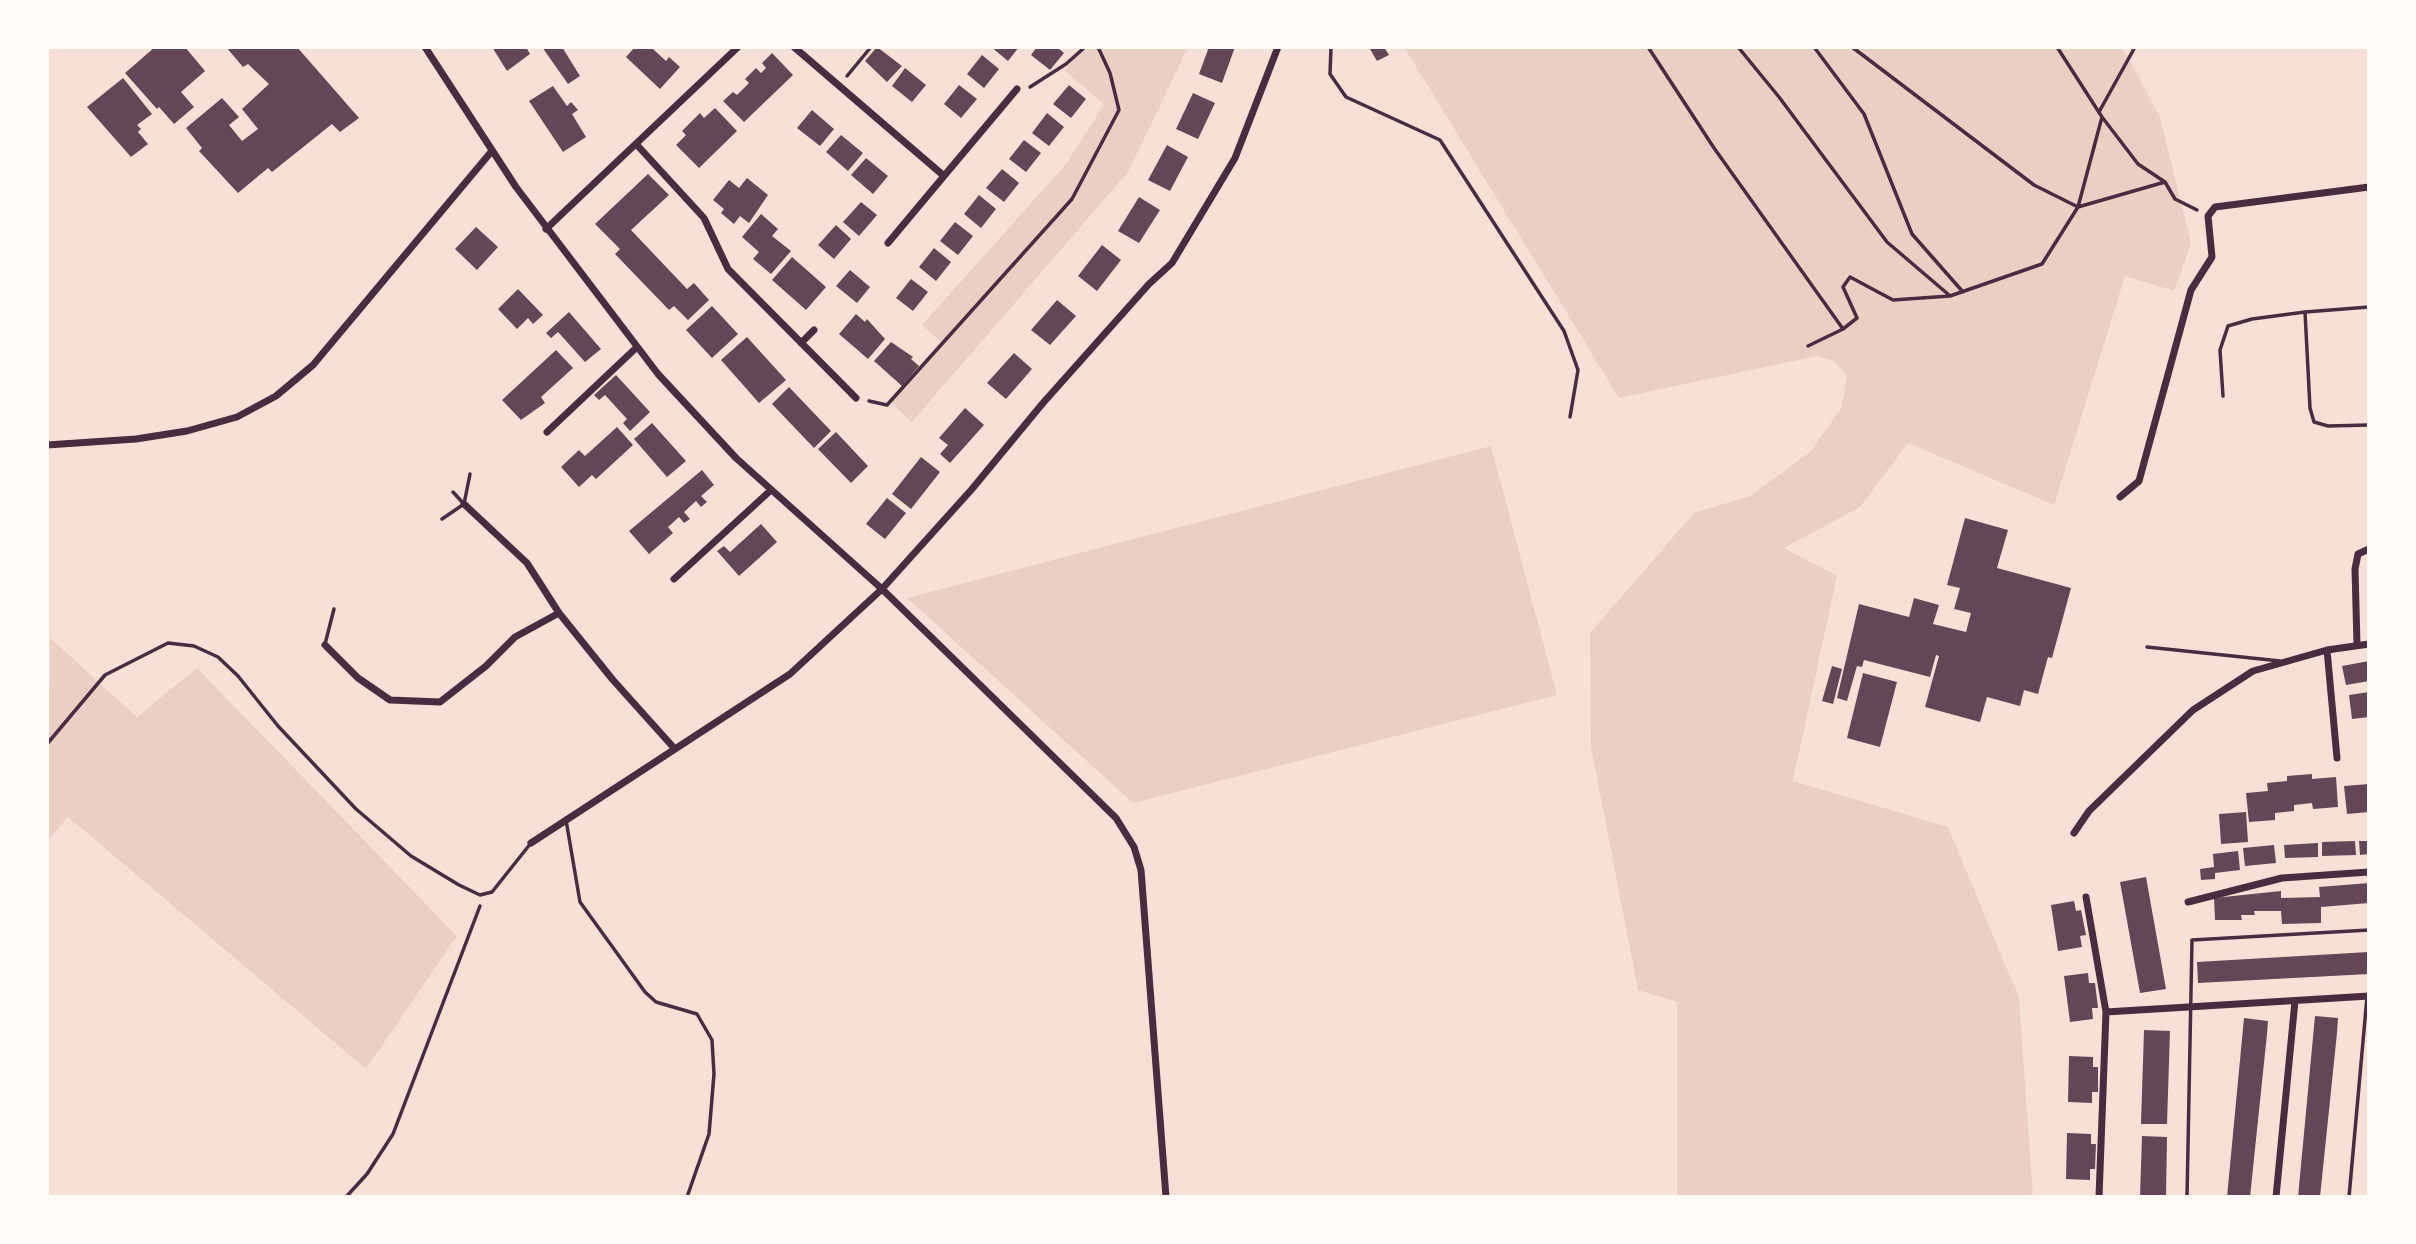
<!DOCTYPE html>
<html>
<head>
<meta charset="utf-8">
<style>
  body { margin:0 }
  #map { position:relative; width:2416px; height:1244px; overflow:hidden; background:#f7e1d7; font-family:Montserrat,sans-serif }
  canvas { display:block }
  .frame { position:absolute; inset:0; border:49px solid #fffaf5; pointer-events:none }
</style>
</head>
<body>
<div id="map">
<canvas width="2416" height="1244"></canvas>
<div class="frame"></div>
</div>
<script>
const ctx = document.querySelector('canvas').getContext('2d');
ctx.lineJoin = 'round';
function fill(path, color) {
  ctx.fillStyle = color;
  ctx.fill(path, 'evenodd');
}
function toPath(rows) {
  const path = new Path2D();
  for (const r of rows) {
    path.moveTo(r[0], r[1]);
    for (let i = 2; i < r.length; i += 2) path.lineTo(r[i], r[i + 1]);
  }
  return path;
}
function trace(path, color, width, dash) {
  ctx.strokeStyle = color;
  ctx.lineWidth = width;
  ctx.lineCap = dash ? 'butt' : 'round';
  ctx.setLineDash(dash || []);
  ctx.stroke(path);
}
fill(toPath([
  [1083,47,1188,47,1128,172,912,422,890,402,942,343,922,325,1065,165,1104,105,1065,70],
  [1404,47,2118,47,2127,55,2160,118,2191,244,2174,291,2125,276,2054,505,1908,443,1860,507,1784,548,1837,576,1793,781,1948,827,2019,998,2033,1197,1677,1197,1677,1002,1638,990,1591,747,1590,633,1694,513,1750,496,1809,453,1841,409,1847,376,1835,362,1817,356,1619,398],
  [1491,446,1557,695,1133,803,907,598],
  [50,638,137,717,197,668,457,936,366,1069,68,817,47,841]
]), '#ebcfc5');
fill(toPath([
  [155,47,185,47,205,71,181,92,194,107,174,124,159,107,157,109,125,73],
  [226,47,297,47,359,118,340,132,332,124,272,172,268,168,238,193,199,151,202,148,186,128,222,98,239,117,229,125,242,141,258,129,242,109,269,84,248,64,243,67],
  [492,47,526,47,530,54,507,71],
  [542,47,562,47,580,76,568,84],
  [635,47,655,47,653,49,666,61,669,57,680,67,660,89,626,57],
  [877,47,902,66,887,82,865,61],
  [991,47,1019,47,1008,61],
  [1037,47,1057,47,1064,53,1050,70,1031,55],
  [1209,47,1235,47,1222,83,1199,74],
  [1384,47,1389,55,1377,61,1370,49],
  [772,53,793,75,744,122,723,101,733,92,737,95,749,83,745,79,756,68,761,73,766,68,762,63],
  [982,55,999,69,984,88,967,74],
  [905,68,926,85,912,102,892,86],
  [123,78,152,114,137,125,141,129,138,132,148,144,131,157,87,107],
  [959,85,977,99,961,118,944,104],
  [1069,85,1086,99,1071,118,1053,104],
  [553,86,567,106,571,102,578,110,572,114,586,137,563,152,529,101],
  [1193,93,1215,103,1198,139,1176,129],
  [715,108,737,131,699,168,676,145,686,135,682,131,700,113,704,118],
  [812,110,834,129,820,146,797,128],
  [1047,113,1064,127,1049,146,1032,133],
  [841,135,863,153,848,171,826,152],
  [1024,140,1041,153,1026,172,1009,159],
  [1167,145,1188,157,1170,191,1148,180],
  [866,158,888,176,873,194,851,175],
  [1002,169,1019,183,1004,202,986,188],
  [648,174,669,195,631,230,687,289,694,283,709,300,688,320,674,306,669,310,615,254,620,249,595,224],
  [747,178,768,195,749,223,740,216,734,224,721,213,724,209,713,200,729,180,739,188],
  [979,195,996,209,981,228,964,214],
  [1139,197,1160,210,1139,243,1118,231],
  [861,202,877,215,859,236,843,222],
  [761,214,778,229,772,236,791,251,771,274,753,259,759,252,742,237],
  [955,222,973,236,958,255,940,241],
  [836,225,851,239,834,259,818,245],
  [476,227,498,247,477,270,455,249],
  [1102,245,1121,260,1097,291,1078,276],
  [934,248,951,262,936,281,919,267],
  [792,257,826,287,806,310,772,280],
  [850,270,870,287,857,303,836,286],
  [911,279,928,292,913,311,896,298],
  [518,289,543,315,533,324,528,318,517,329,498,309],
  [1057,300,1076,316,1050,345,1031,330],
  [712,306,738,334,712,358,686,330],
  [569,312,601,349,585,362,558,332,551,338,546,333],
  [856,314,865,322,867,319,885,339,868,359,839,334],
  [747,337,786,380,759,403,721,360],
  [891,342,913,357,911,359,919,366,902,386,874,361],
  [556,350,573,368,541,397,545,403,521,420,502,400],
  [1014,353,1032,369,1006,399,987,383],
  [616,375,650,412,630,431,623,423,627,419,605,395,599,400,594,395],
  [789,387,831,431,814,448,772,404],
  [965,408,984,425,950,463,940,454,948,445,939,438],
  [652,423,686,461,667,477,634,439],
  [617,427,633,445,596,479,592,475,579,487,561,467,579,450,585,456],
  [836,432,868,466,851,483,818,449],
  [921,457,940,472,911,509,892,494],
  [702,470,714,485,701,496,707,502,701,507,696,501,684,512,690,519,684,523,679,517,668,527,673,533,649,554,629,531],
  [887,498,906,513,885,539,866,524],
  [1965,518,2008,530,1997,568,2071,588,2052,658,2048,657,2038,694,2024,690,2020,706,1987,697,1980,722,1925,707,1939,656,1936,655,1930,677,1864,660,1862,667,1857,666,1847,701,1837,698,1859,604,1909,617,1914,598,1939,605,1933,624,1966,632,1971,613,1954,609,1960,588,1947,585],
  [761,524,777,542,739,576,717,551,724,546,730,552],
  [2369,661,2369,681,2346,685,2342,666],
  [1832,666,1842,669,1833,704,1822,701],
  [1863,673,1897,682,1880,747,1847,738],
  [2369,692,2369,717,2352,719,2349,695],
  [2312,774,2312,779,2336,777,2338,807,2313,809,2312,803,2294,805,2294,811,2275,813,2275,820,2249,822,2246,793,2268,791,2267,783,2287,781,2287,776],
  [2369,784,2369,812,2347,814,2344,786],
  [2246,812,2248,842,2221,844,2219,814],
  [2355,841,2356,855,2322,856,2322,842],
  [2359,841,2369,841,2369,854,2360,855],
  [2318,843,2318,857,2285,858,2284,845],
  [2274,845,2276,863,2245,866,2243,848],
  [2238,851,2240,870,2215,873,2215,879,2201,880,2200,869,2214,867,2213,854],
  [2146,877,2166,989,2140,993,2120,882],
  [2369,883,2369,903,2321,907,2321,923,2282,924,2281,911,2254,911,2255,915,2241,915,2242,920,2215,920,2214,898,2281,891,2281,898,2320,897,2319,887],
  [2074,901,2076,911,2081,910,2086,935,2080,936,2082,947,2058,951,2051,905],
  [2369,952,2369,974,2198,983,2197,962],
  [2088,973,2089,983,2095,983,2098,1008,2092,1008,2093,1019,2070,1022,2064,976],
  [2315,1016,2338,1018,2337,1033,2320,1197,2298,1197],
  [2244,1018,2268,1021,2267,1034,2250,1197,2227,1197],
  [2144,1030,2170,1031,2167,1124,2141,1124],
  [2069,1056,2093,1057,2093,1067,2098,1067,2098,1092,2092,1092,2092,1103,2068,1102],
  [2067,1133,2091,1134,2091,1144,2096,1144,2095,1169,2090,1169,2090,1180,2066,1179],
  [2142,1136,2167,1137,2166,1197,2140,1197]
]), '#644757');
trace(toPath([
  [1648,47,1714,148,1843,329],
  [1738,47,1779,97,1887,242,1949,295],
  [1814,47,1864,114,1912,234,1963,292],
  [1852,47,2034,185,2078,207,2165,182],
  [847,76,871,47],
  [1030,87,1066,64,1085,47],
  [2099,112,2135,47],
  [2102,117,2138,164,2165,182,2175,199,2197,210],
  [1808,346,1843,329,1857,318,1843,287,1850,277,1893,300,1950,296,2042,264,2078,207,2102,117,2057,47],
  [869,401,887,405,1072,199,1119,110,1110,73,1098,47],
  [346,1197,367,1174,393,1134,480,906]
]), '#4a2c40', 3.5);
trace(toPath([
  [1331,47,1330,74,1346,97,1440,140,1564,331,1578,370,1570,417],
  [2305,312,2369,307],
  [2223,396,2220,350,2228,326,2252,319,2305,312,2310,408,2314,422,2328,426,2369,425],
  [453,492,464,504],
  [442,519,464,504,470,474],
  [325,644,334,609],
  [2147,647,2280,661],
  [47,744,105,675,168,643,194,646,218,657,238,676,278,726,356,809,411,856,459,885,480,895,492,892,531,843],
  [566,820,580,902,645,992,656,1002,697,1014,712,1040,714,1074,709,1134,687,1197],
  [2187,1197,2192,940,2369,930],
  [2349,1197,2367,997]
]), '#4a2c40', 3.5);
trace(toPath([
  [425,47,516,187,658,374,736,458,882,589,972,489,1043,403,1149,284,1172,263,1235,158,1278,47],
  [794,47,944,176,1017,89],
  [637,145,704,218,728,269,856,398],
  [546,229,738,47],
  [888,243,944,176],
  [801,343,814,330],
  [547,432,637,347],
  [47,445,136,439,187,431,237,417,276,396,313,365,491,152],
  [2120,497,2139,481,2191,290,2212,257,2208,216,2215,207,2369,187],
  [464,504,527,563,559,613,613,680,674,748],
  [674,579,771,490],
  [325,645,358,678,390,700,440,702,486,666,515,637,559,613],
  [2357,645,2355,569,2358,554,2369,549],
  [2327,650,2337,758],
  [2074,833,2089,811,2193,710,2253,671,2327,650,2369,644],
  [531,843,790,674,882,589,1116,818,1134,847,1141,870,1166,1197],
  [2086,897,2106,1012,2099,1197],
  [2188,902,2282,878,2369,872],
  [2106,1012,2369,996],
  [2276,1197,2295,1001]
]), '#4a2c40', 7);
</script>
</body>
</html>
